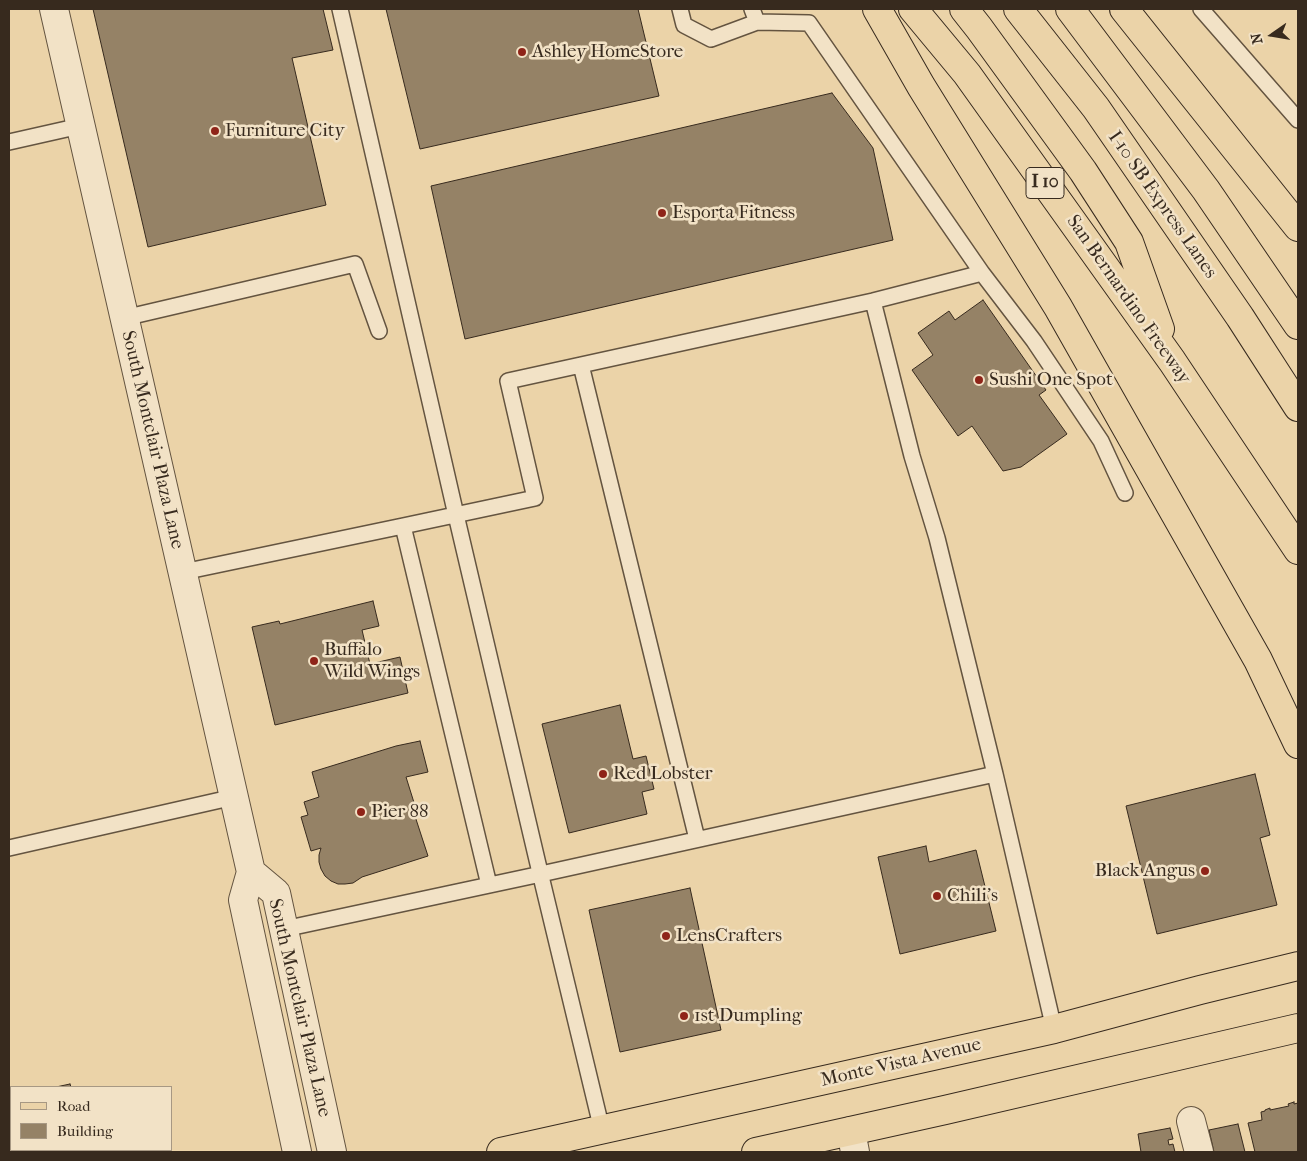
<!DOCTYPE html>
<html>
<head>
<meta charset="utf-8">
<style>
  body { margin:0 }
  #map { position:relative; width:1307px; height:1161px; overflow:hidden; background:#ebd3a8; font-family:"IM FELL French Canon",serif }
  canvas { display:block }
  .frame { position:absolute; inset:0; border:10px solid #372a1e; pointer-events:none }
  .legend { position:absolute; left:10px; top:1086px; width:162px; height:65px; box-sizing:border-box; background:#f2e2c6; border:1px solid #a79883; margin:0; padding:6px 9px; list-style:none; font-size:15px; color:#372a1e }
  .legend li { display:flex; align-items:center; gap:10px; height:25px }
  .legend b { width:25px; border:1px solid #a79883 }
  .north { position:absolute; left:1247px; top:10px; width:50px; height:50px; -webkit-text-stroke:4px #f2e2c6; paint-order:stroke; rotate:257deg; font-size:14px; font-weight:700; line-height:20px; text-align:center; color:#372a1e }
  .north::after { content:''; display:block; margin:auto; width:18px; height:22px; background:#372a1e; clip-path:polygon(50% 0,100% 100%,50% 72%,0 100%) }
</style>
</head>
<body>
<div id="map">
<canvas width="1307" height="1161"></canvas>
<div class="frame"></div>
<ul class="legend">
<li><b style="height:6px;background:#ebd3a8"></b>Road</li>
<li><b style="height:14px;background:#958266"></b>Building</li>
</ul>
<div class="north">N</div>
</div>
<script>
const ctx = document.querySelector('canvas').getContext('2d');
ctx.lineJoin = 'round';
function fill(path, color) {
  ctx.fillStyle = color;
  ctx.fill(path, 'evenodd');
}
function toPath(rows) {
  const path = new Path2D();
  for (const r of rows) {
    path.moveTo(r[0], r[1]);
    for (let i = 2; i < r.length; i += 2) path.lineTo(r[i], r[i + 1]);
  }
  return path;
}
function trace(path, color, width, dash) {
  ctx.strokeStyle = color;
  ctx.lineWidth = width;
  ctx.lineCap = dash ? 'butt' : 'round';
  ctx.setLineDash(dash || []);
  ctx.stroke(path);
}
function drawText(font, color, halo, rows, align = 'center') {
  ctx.font = font + ' "IM FELL French Canon",serif';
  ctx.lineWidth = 5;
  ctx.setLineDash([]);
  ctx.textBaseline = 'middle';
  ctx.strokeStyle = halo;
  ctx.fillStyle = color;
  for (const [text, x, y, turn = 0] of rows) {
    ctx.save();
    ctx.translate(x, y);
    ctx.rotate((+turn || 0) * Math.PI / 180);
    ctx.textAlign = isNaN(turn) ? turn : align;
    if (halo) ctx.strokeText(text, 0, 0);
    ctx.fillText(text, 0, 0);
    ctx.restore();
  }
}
const building = toPath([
  [93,9,323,9,333,50,292,58,326,205,148,247,93,9],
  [386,9,638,9,659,96,420,149,386,9],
  [832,93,873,148,893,240,465,339,431,186,832,93],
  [983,300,1046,390,1039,395,1067,434,1021,467,1003,471,972,426,958,436,912,370,933,355,918,333,949,311,955,320,983,300],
  [373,601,379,626,362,630,370,664,400,657,408,693,275,725,252,627,279,621,280,624,373,601],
  [620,705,633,759,646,756,654,789,642,792,647,814,569,833,542,724,620,705],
  [420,741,428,772,406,777,416,809,413,810,428,856,362,877,353,883,345,884,338,884,331,881,325,876,321,869,319,862,319,855,321,848,311,851,301,817,308,815,304,802,319,797,312,772,396,746,420,741],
  [1255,774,1270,835,1260,838,1277,905,1157,934,1126,806,1255,774],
  [926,846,929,862,976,850,996,931,900,954,878,857,926,846],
  [690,888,721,1030,620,1052,589,910,690,888],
  [70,1084,71,1087,56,1087,70,1084],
  [11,1097,11,1150,68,1150,69,1152,9,1152,9,1098,11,1097],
  [1294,1102,1294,1104,1298,1103,1298,1152,1255,1152,1248,1123,1262,1120,1261,1112,1265,1111,1265,1110,1270,1108,1270,1110,1289,1106,1288,1104,1294,1102],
  [1238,1124,1245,1152,1214,1152,1209,1130,1238,1124],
  [1170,1128,1173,1139,1168,1140,1169,1145,1173,1144,1175,1152,1141,1152,1138,1134,1170,1128]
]);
fill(building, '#958266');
trace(building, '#372a1e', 1);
const service = toPath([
  [340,9,456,515,538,864,602,1130],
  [680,9,684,25,711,39,757,22],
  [1201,9,1298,120],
  [9,142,80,126],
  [982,273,1034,341,1101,441,1125,493],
  [873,301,912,456,937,538,995,774],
  [124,318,355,264,379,331],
  [581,365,697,839],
  [403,526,489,885],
  [183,572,403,526,535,498,508,381,873,301,982,273,809,23,757,22,752,9],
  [9,848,234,797],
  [284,929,541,874,995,774,1054,1029]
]);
const minor = toPath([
  [54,9,251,872,243,900,297,1152],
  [251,872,276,893,332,1152],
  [1191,1121,1199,1152],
  [851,1131,855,1152]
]);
const primary = toPath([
  [501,1152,1054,1029,1200,990,1298,966],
  [756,1152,945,1110,1298,1028]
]);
const motorway = toPath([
  [877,9,921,86,1058,307,1258,660,1298,744],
  [913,9,967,74,1172,361,1298,550],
  [964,9,979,28,1083,171,1129,242,1160,329],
  [1018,9,1096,108,1240,317,1298,407],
  [1070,9,1206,190,1298,325],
  [1124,9,1298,227]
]);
trace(service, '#645440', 18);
trace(minor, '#645440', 30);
trace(primary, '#372a1e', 30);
trace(motorway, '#372a1e', 30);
trace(service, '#f2e2c6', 15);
trace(minor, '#f2e2c6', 28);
trace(primary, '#ebd3a8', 28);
trace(motorway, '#ebd3a8', 28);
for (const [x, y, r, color] of [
  [522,52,5,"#8f2418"],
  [215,131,5,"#8f2418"],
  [662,213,5,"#8f2418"],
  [979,380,5,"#8f2418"],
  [314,661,5,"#8f2418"],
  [603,774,5,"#8f2418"],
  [361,812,5,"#8f2418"],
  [1205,871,5,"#8f2418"],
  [937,896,5,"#8f2418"],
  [666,936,5,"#8f2418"],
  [684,1016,5,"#8f2418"]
]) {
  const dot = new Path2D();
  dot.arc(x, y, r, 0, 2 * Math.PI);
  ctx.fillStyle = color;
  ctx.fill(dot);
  trace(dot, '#f2e2c6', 2);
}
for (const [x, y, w] of [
  [1045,183,38]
]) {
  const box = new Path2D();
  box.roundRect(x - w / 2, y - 15.5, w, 31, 4);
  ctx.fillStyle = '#f2e2c6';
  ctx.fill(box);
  trace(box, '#372a1e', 1);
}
drawText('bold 18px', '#372a1e', null, [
  ["I 10",1045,183]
]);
drawText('19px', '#372a1e', '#f2e2c6', [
  ["Ashley HomeStore",532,52],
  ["Furniture City",225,131],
  ["Esporta Fitness",672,213],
  ["Sushi One Spot",989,380],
  ["Buffalo",324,650],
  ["Wild Wings",324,672],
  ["Red Lobster",613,774],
  ["Pier 88",371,812],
  ["Black Angus",1195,871,"right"],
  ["Chili's",947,896],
  ["LensCrafters",676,936],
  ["1st Dumpling",694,1016]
], 'left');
drawText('19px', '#372a1e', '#f2e2c6', [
  ["I-10 SB Express Lanes",1162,205,55],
  ["San Bernardino Freeway",1128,300,55],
  ["South Montclair Plaza Lane",152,440,77],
  ["South Montclair Plaza Lane",299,1008,77],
  ["Monte Vista Avenue",901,1063,-13]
]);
</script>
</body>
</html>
